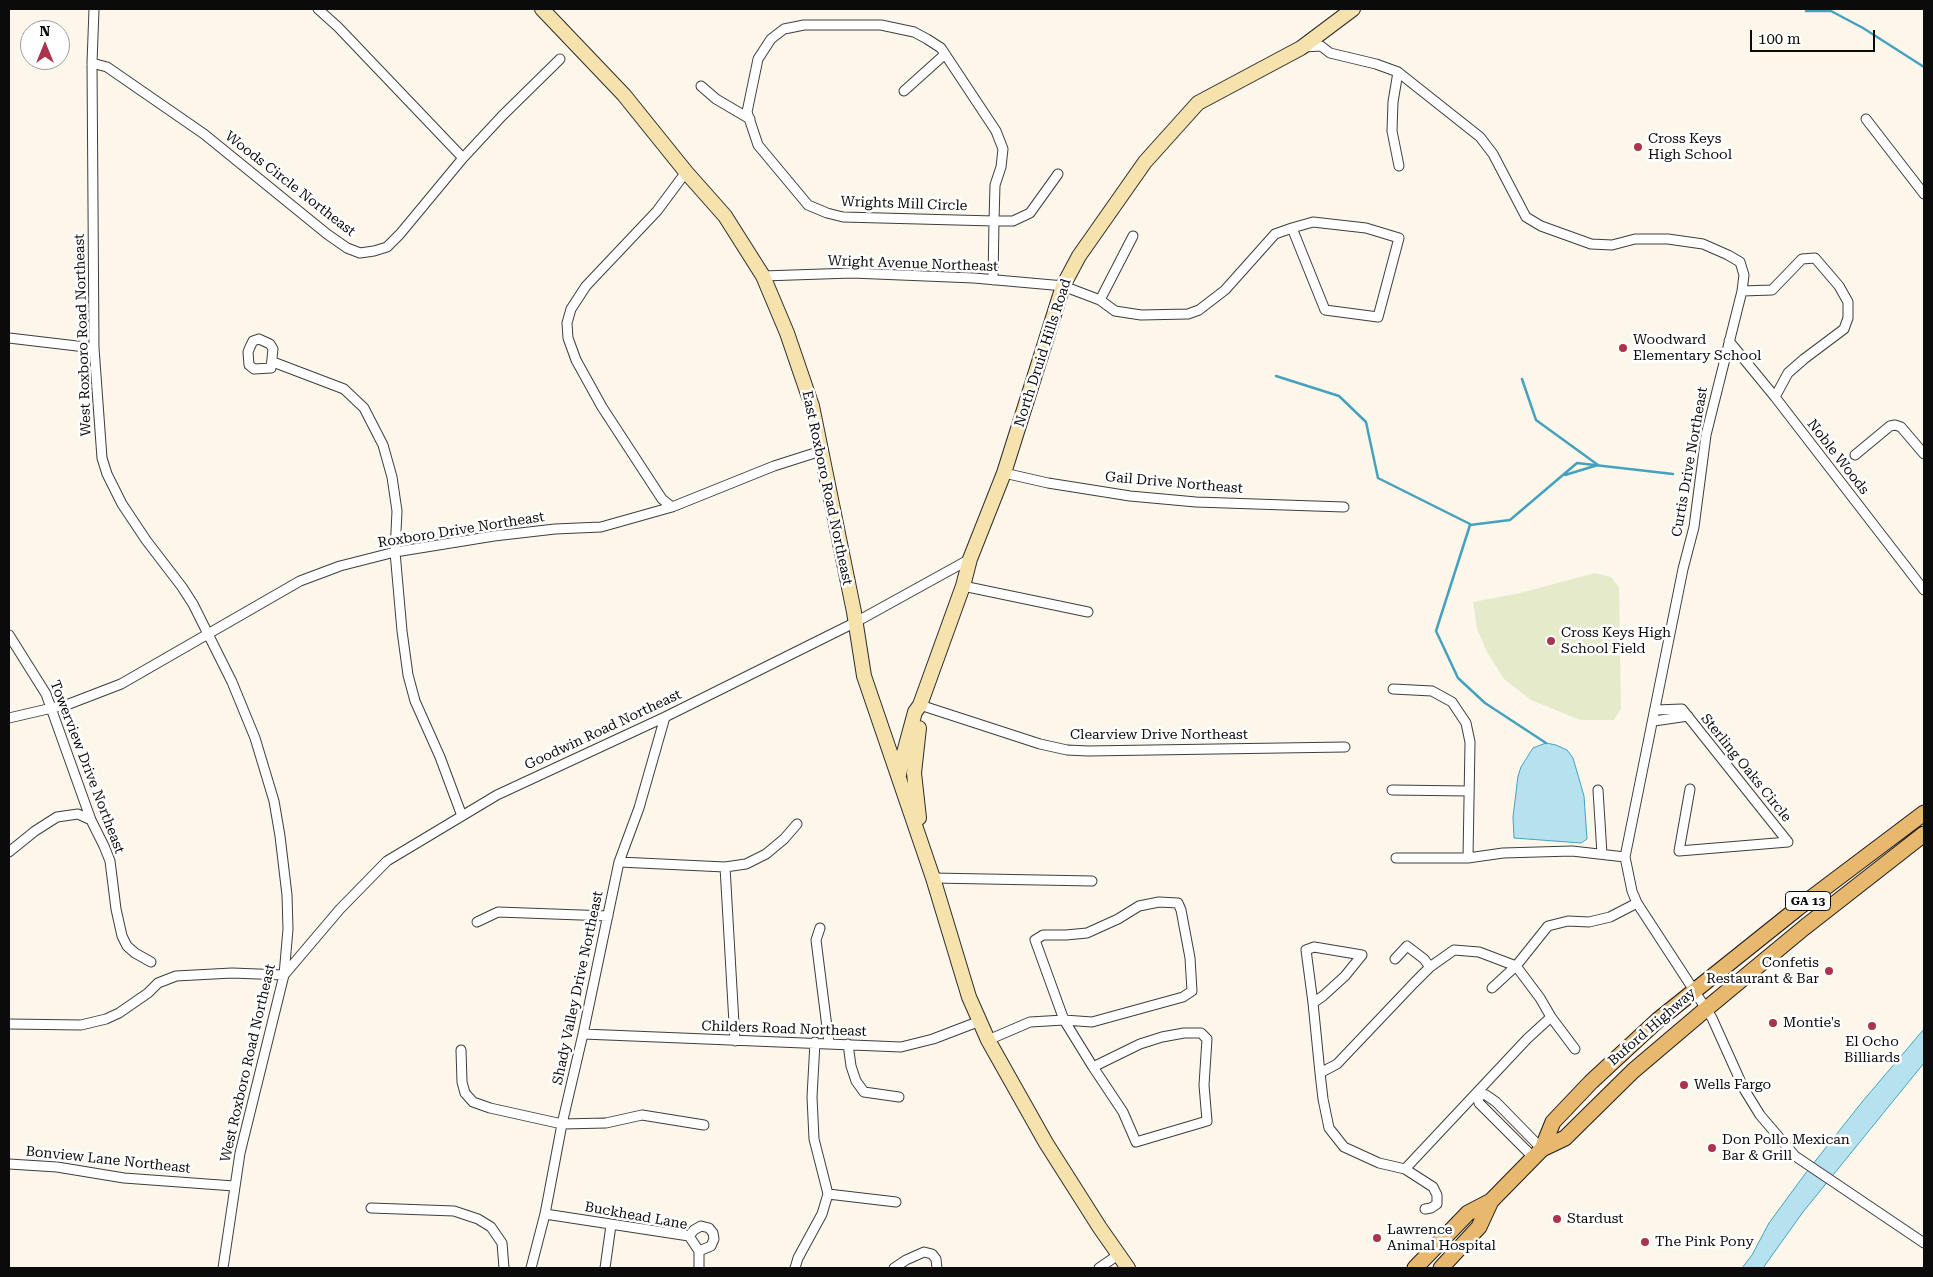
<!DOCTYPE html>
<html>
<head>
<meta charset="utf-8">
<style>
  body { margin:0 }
  #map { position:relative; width:1933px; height:1277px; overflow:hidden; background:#fdf7eb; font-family:"Roboto Serif",serif }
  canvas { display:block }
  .frame { position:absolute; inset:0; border:10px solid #0b0b0b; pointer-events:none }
  .north { position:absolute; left:20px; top:20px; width:50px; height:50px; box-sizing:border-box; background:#fff; border:1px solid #9d9d9d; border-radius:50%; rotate:0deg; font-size:14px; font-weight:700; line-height:20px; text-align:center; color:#0b0b0b }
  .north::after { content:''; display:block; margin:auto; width:18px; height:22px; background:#ab334c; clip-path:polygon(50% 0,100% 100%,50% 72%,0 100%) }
  .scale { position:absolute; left:1750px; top:30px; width:125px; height:22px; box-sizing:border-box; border:2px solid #0b0b0b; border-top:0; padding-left:6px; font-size:15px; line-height:18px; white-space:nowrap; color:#0b0b0b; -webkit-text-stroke:4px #fff; paint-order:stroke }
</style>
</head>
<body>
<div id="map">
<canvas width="1933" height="1277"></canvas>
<div class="frame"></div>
<div class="north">N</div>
<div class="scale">100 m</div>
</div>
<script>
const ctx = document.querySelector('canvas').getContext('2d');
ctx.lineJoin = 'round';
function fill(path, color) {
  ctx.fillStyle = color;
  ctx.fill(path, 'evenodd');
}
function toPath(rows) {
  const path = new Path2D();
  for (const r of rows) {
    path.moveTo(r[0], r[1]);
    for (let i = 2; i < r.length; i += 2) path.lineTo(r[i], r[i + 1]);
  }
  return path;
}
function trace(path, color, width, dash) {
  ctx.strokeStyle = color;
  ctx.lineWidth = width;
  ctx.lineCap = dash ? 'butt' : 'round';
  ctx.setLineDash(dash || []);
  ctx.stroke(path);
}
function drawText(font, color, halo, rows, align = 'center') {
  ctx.font = font + ' "Roboto Serif",serif';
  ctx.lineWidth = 5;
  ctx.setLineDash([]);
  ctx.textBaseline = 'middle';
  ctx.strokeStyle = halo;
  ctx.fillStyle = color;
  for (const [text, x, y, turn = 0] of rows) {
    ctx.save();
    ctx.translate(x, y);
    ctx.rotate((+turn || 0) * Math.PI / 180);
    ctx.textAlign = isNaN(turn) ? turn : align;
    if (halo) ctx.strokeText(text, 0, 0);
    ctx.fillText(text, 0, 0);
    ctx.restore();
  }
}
fill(toPath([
  [1595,573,1611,577,1619,587,1621,709,1614,720,1580,720,1531,700,1504,679,1487,652,1477,629,1473,602,1520,593]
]), '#e5ebca');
const water = toPath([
  [1546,743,1556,745,1567,750,1573,758,1584,796,1587,839,1581,843,1514,838,1513,817,1518,776,1521,767,1533,748,1546,743],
  [1924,1029,1924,1063,1803,1212,1763,1268,1742,1268,1752,1255,1769,1223,1805,1174,1862,1102,1924,1029]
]);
fill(water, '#b6e2ef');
trace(water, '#45a1bd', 1);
trace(toPath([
  [1806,11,1831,11,1863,28,1924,67],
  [1276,376,1339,396,1366,422,1378,478,1470,524],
  [1522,379,1536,420,1598,465,1565,475],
  [1546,743,1485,703,1458,678,1436,631,1470,525,1510,520,1577,463,1673,474]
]), '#45a1bd', 2.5);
const street = toPath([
  [94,9,92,63,94,348,102,458,107,474,122,504,146,540,182,587,193,604,232,682,255,738,274,801,280,836,287,895,288,929,284,975,240,1153,223,1268],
  [318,9,338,27,463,158],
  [1304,47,1321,46,1330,53,1376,64,1398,72,1480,137,1493,154,1526,217,1541,226,1591,244,1612,245,1635,239,1668,239,1703,244,1728,255,1740,262,1744,275,1742,291,1706,435,1694,527,1683,569,1625,857,1632,891,1637,903,1712,1018,1744,1089,1760,1115,1795,1156,1924,1243],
  [92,63,107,67,204,134,327,234,347,248,360,253,374,251,387,247,400,234,463,158,502,116,560,59],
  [1398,72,1393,102,1392,131,1399,166],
  [701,86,716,99,750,119],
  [904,91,944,55],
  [1866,119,1924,194],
  [1313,222,1366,228,1399,238,1378,317,1325,310,1292,228,1313,222],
  [763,276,852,273,974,278,1053,285,1063,286,1100,300,1115,311,1141,315,1188,314,1199,310,1225,290,1275,234,1292,228],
  [993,280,994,221,995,185,1001,167,1003,149,996,131,941,48,927,39,914,32,881,25,804,25,784,29,771,39,758,59,747,112,758,145,808,205,827,213,843,217,994,221,1013,221,1030,213,1058,174],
  [1742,291,1772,290,1802,259,1815,258,1839,286,1848,302,1848,318,1844,329,1804,359,1788,373,1775,397],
  [1100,300,1133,236],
  [9,338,94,348],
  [259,339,270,344,273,349,271,368,254,369,249,365,248,352,250,347,253,341,259,339],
  [1729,341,1775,397,1924,590],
  [273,362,344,389,364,408,383,445,392,477,397,511,395,552,402,631,408,675,415,701,440,757,462,816],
  [1855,455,1890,426,1895,425,1901,427,1924,454],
  [1004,473,1048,483,1130,496,1196,502,1344,507],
  [672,507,662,499,602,407,576,360,568,338,567,323,571,309,586,286,657,211,686,172],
  [963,586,1088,612],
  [9,635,46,694,91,820,104,846,110,861,116,909,122,936,127,946,135,953,151,962],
  [1393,689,1432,691,1452,702,1466,723,1470,742,1468,858,1503,853,1572,851,1625,857],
  [920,705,1040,744,1067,750,1088,751,1345,747],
  [1656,710,1682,709,1788,842,1679,851,1690,789],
  [9,718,69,704,121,684,300,581,340,566,395,552,494,536,555,529,601,527,672,507,774,466,821,451],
  [1654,721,1688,716],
  [1392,790,1469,791],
  [1598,790,1602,854],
  [9,852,35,831,57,817,78,814,91,820],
  [1396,858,1468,858],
  [619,862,725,867,746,864,766,854,784,839,797,824],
  [725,867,735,1041],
  [933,878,1092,881],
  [1159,902,1178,903,1181,910,1190,958,1192,991,1183,997,1092,1022,1064,1020,1035,940,1043,935,1066,935,1087,933,1118,919,1139,906,1159,902],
  [477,922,498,912,608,916],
  [820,928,816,940,829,1043],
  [1395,959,1407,946,1424,959,1430,967],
  [1492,988,1516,966,1548,926,1568,921,1589,922,1610,917,1637,903],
  [1313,1003,1323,996,1345,976,1362,955],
  [1551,1017,1575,1049],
  [9,1024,81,1025,106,1019,119,1013,148,993,158,983,176,976,232,973,284,975,340,909,387,861,497,795,665,717,856,622,970,559],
  [1184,1033,1201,1033,1207,1039,1204,1085,1207,1121,1136,1142,1123,1112,1093,1067,1140,1044,1162,1037,1184,1033],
  [583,1034,901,1047,933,1039,980,1021],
  [988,1040,1030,1022,1064,1020,1093,1067],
  [848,1044,851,1066,856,1081,864,1092,899,1097],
  [461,1050,462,1082,465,1093,473,1102,490,1108,562,1124,606,1123,642,1115,704,1125],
  [1320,1073,1337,1064,1414,983,1430,967,1454,950,1479,952,1516,966,1540,998,1551,1017,1527,1039,1405,1169,1379,1163,1344,1147,1329,1128,1323,1099,1320,1073,1313,1003,1306,950,1314,947,1362,955],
  [1477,1093,1486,1095,1496,1102,1542,1149],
  [1477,1093,1479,1103,1533,1157],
  [9,1164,57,1167,124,1178,234,1186],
  [1405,1169,1433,1187,1437,1195,1437,1204,1431,1208,1425,1209],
  [828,1194,896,1202],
  [371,1208,454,1211,478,1219,491,1227,502,1243,504,1268],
  [545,1214,689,1236,699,1251,699,1268],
  [689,1236,694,1230,701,1226,709,1228,713,1233,714,1239,711,1246,699,1251],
  [531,1268,545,1214,562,1124,583,1034,619,862,639,808,665,717],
  [605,1268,611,1225],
  [795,1268,798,1258,822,1214,828,1194,814,1139,812,1097,815,1042],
  [894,1268,906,1260,924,1252,932,1254,936,1259,937,1268],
  [1099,1268,1118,1255]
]);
const secondary = toPath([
  [542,9,624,95,686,172,725,216,763,276,787,333,812,406,854,612,864,676,933,878,969,997,988,1040,1046,1143,1100,1228,1128,1268],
  [919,728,914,773,919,818],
  [899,775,902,760,915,712,920,705,963,586,970,559,1004,473,1063,286,1079,256,1145,162,1198,103,1301,48,1353,9]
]);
const primary = toPath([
  [1542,1149,1553,1122,1591,1082,1658,1020,1798,908,1924,813],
  [1415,1268,1468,1213,1491,1201,1542,1149,1565,1138,1633,1071,1706,1009,1805,927,1924,834],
  [1441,1268,1479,1227,1491,1201]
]);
trace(street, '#3e3e3e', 11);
trace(secondary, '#2d2d2d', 16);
trace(primary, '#1c1c1c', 17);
trace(street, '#fff', 9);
trace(secondary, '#f6e2ad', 14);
trace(primary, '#e9b86f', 15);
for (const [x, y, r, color] of [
  [1638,147,5,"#ab334c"],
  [1623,348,5,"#ab334c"],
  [1551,641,5,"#ab334c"],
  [1829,971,5,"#ab334c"],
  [1773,1023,5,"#ab334c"],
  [1872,1026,5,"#ab334c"],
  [1684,1085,5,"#ab334c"],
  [1712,1148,5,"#ab334c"],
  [1557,1219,5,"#ab334c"],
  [1377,1238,5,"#ab334c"],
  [1645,1242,5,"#ab334c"]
]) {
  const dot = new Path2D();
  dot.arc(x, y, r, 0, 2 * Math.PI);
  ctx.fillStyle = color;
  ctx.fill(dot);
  trace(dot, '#fff', 2);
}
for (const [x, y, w] of [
  [1808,901,45]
]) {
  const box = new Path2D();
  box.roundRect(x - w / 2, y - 9.5, w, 19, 4);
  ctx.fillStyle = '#fff';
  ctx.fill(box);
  trace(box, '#0b0b0b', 1);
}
drawText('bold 12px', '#0b0b0b', null, [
  ["GA 13",1808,901]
]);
drawText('14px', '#0b0b0b', '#fff', [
  ["Cross Keys",1648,139],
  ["High School",1648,155],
  ["Woodward",1633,340],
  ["Elementary School",1633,356],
  ["Cross Keys High",1561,633],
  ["School Field",1561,649],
  ["Confetis",1819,963,"right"],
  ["Restaurant & Bar",1819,979,"right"],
  ["Montie's",1783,1023],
  ["El Ocho",1872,1042,"center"],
  ["Billiards",1872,1058,"center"],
  ["Wells Fargo",1694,1085],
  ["Don Pollo Mexican",1722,1140],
  ["Bar & Grill",1722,1156],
  ["Stardust",1567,1219],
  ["Lawrence",1387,1230],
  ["Animal Hospital",1387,1246],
  ["The Pink Pony",1655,1242]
], 'left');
drawText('14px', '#0b0b0b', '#fff', [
  ["Woods Circle Northeast",290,184,38],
  ["Wrights Mill Circle",904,204,2],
  ["Wright Avenue Northeast",913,264,2],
  ["West Roxboro Road Northeast",83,335,-92],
  ["North Druid Hills Road",1043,353,-72],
  ["Noble Woods",1838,457,52],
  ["Curtis Drive Northeast",1690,462,-80],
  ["Gail Drive Northeast",1174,483,5],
  ["East Roxboro Road Northeast",827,488,78],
  ["Roxboro Drive Northeast",461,530,-9],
  ["Goodwin Road Northeast",603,730,-25],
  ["Clearview Drive Northeast",1159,735],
  ["Towerview Drive Northeast",87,767,69],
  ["Sterling Oaks Circle",1746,768,51],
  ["Shady Valley Drive Northeast",578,988,-78],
  ["Buford Highway",1652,1027,-41],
  ["Childers Road Northeast",784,1029,2],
  ["West Roxboro Road Northeast",248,1063,-77],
  ["Bonview Lane Northeast",108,1160,6],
  ["Buckhead Lane",636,1216,10]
]);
</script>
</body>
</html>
